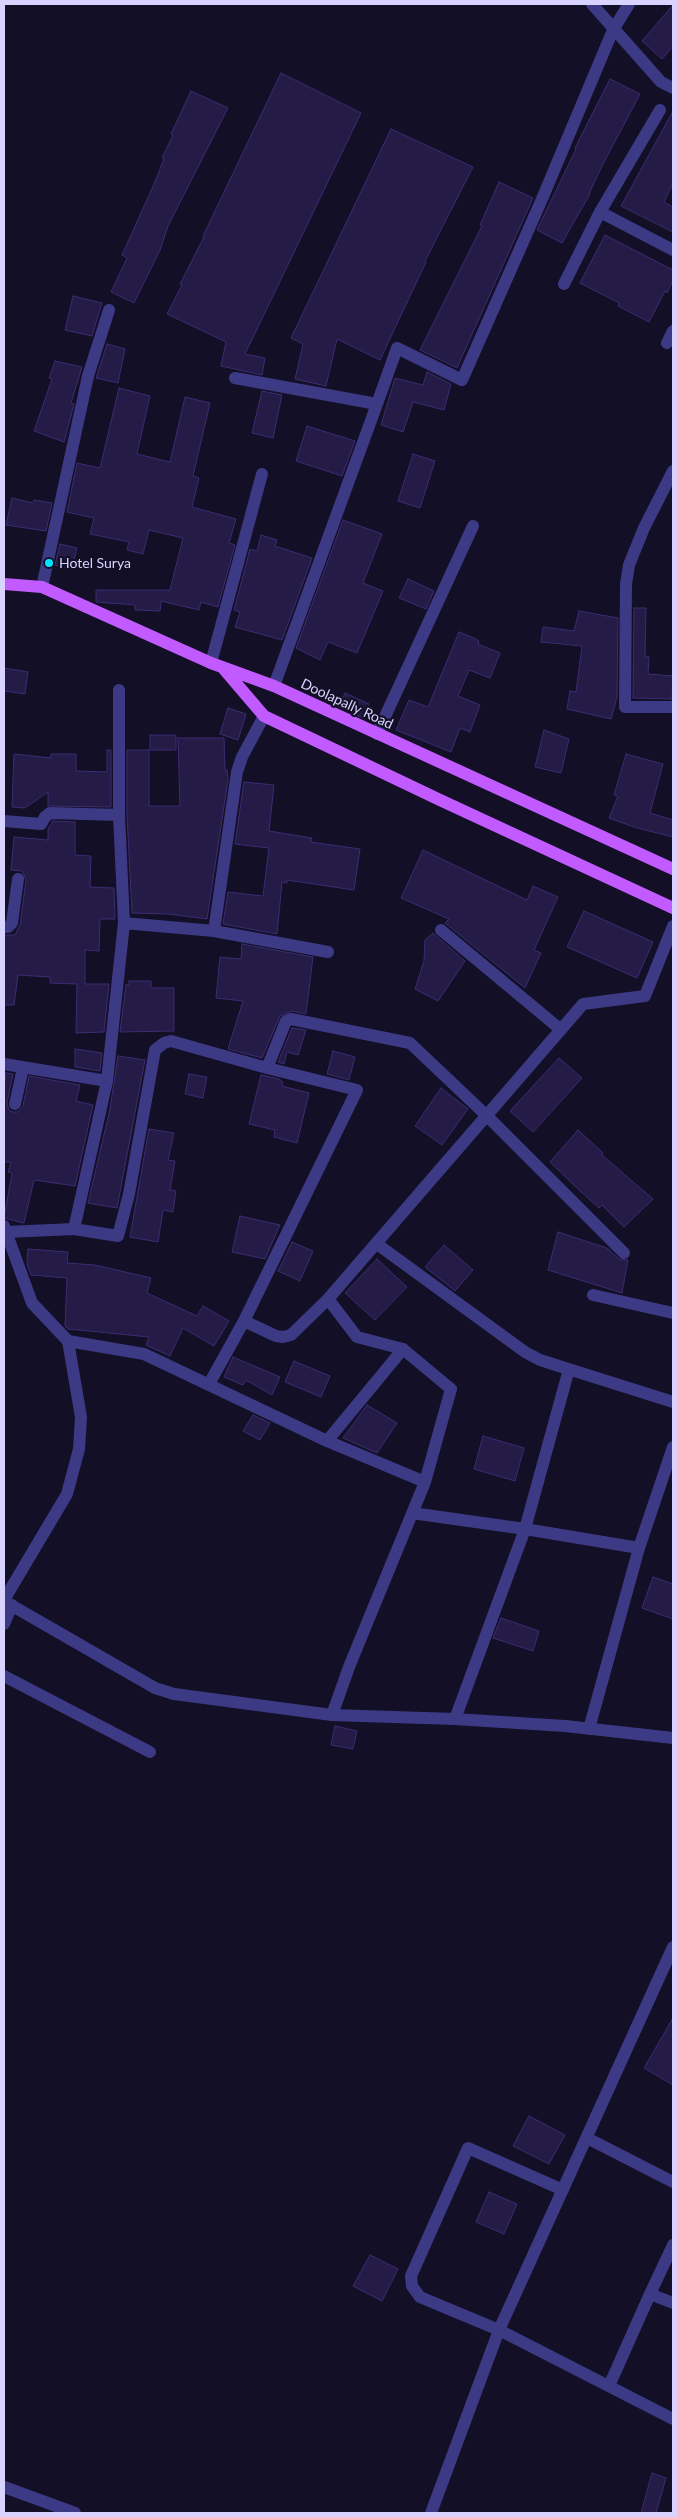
<!DOCTYPE html>
<html>
<head>
<meta charset="utf-8">
<style>
  body { margin:0 }
  #map { position:relative; width:677px; height:2517px; overflow:hidden; background:#130f26; font-family:Lato,sans-serif }
  canvas { display:block }
  .frame { position:absolute; inset:0; border:5px solid #d9d4ff; pointer-events:none }
</style>
</head>
<body>
<div id="map">
<canvas width="677" height="2517"></canvas>
<div class="frame"></div>
</div>
<script>
const ctx = document.querySelector('canvas').getContext('2d');
ctx.lineJoin = 'round';
function fill(path, color) {
  ctx.fillStyle = color;
  ctx.fill(path, 'evenodd');
}
function toPath(rows) {
  const path = new Path2D();
  for (const r of rows) {
    path.moveTo(r[0], r[1]);
    for (let i = 2; i < r.length; i += 2) path.lineTo(r[i], r[i + 1]);
  }
  return path;
}
function trace(path, color, width, dash) {
  ctx.strokeStyle = color;
  ctx.lineWidth = width;
  ctx.lineCap = dash ? 'butt' : 'round';
  ctx.setLineDash(dash || []);
  ctx.stroke(path);
}
function drawText(font, color, halo, rows, align = 'center') {
  ctx.font = font + ' Lato,sans-serif';
  ctx.lineWidth = 4.5;
  ctx.setLineDash([]);
  ctx.textBaseline = 'middle';
  ctx.strokeStyle = halo;
  ctx.fillStyle = color;
  for (const [text, x, y, turn = 0] of rows) {
    ctx.save();
    ctx.translate(x, y);
    ctx.rotate((+turn || 0) * Math.PI / 180);
    ctx.textAlign = isNaN(turn) ? turn : align;
    if (halo) ctx.strokeText(text, 0, 0);
    ctx.fillText(text, 0, 0);
    ctx.restore();
  }
}
const building = toPath([
  [673,5,673,46,662,59,642,41,673,5],
  [281,73,361,113,245,354,265,358,262,375,221,366,226,342,167,314,182,285,180,284,204,237,203,236,281,73],
  [610,79,640,94,601,168,589,194,590,194,562,243,537,230,576,149,575,148,610,79],
  [191,91,228,108,168,226,160,250,134,303,111,292,127,258,122,255,154,184,164,159,162,158,173,135,171,134,191,91],
  [673,111,673,183,664,202,673,207,673,232,621,206,673,111],
  [391,129,473,167,425,261,426,262,380,360,337,339,326,386,295,379,303,344,291,338,391,129],
  [499,182,533,198,457,368,420,350,482,226,480,225,499,182],
  [605,235,673,270,673,280,667,293,665,291,649,322,618,306,619,303,580,283,605,235],
  [73,296,102,303,92,336,65,330,73,296],
  [107,344,125,349,118,383,96,378,107,344],
  [55,361,82,367,71,403,74,404,64,442,34,431,52,379,49,378,55,361],
  [427,372,451,384,444,410,413,402,403,432,381,425,395,378,423,385,427,372],
  [119,388,150,396,137,454,170,462,185,397,210,403,193,476,199,478,192,507,236,519,229,543,235,545,218,607,201,602,199,610,161,601,160,611,135,610,135,605,96,602,96,590,170,590,183,538,149,530,143,554,127,550,129,542,90,534,94,518,67,512,77,463,100,468,119,388],
  [262,391,282,395,273,438,252,433,262,391],
  [307,426,355,441,342,476,296,461,307,426],
  [413,454,435,461,420,508,398,501,413,454],
  [12,498,33,503,34,500,52,503,46,531,6,525,12,498],
  [343,520,382,534,363,583,383,591,357,653,328,642,320,660,296,648,343,520],
  [261,535,277,540,275,546,312,558,282,640,235,627,240,612,234,610,250,549,257,551,261,535],
  [60,544,77,548,72,569,55,565,60,544],
  [408,579,434,591,426,609,399,598,408,579],
  [634,608,646,608,645,657,649,657,648,674,673,676,672,699,633,698,634,608],
  [579,611,618,618,617,697,611,719,567,709,570,691,576,692,582,646,541,642,543,627,574,631,579,611],
  [459,632,474,638,479,641,478,644,500,653,490,678,469,670,458,696,480,705,470,732,460,728,451,752,396,730,409,700,428,707,459,632],
  [4,668,28,672,25,694,4,691,4,668],
  [345,693,369,704,363,718,339,707,345,693],
  [228,708,246,714,238,740,220,734,228,708],
  [544,730,569,739,561,773,535,767,544,730],
  [150,735,176,735,176,750,150,750,150,735],
  [178,738,224,738,225,770,227,770,228,780,207,919,168,914,132,913,127,815,127,750,149,750,149,806,180,806,178,738],
  [107,750,111,750,111,807,48,806,48,792,25,808,12,807,14,754,51,758,51,754,76,754,76,771,107,772,107,750],
  [626,754,663,764,650,813,673,820,673,837,637,828,609,818,618,796,614,795,626,754],
  [244,782,274,785,269,831,312,838,311,842,360,849,354,890,287,880,287,883,282,882,277,934,223,924,228,892,263,896,269,848,235,844,244,782],
  [53,821,75,822,75,855,91,856,90,887,114,888,115,919,100,919,99,951,85,950,85,984,109,984,104,1032,76,1033,77,984,50,983,50,977,18,975,14,1005,4,1005,4,935,15,935,20,925,26,880,22,871,11,870,14,837,48,840,48,829,53,821],
  [423,850,527,900,533,886,558,897,534,950,541,953,525,988,445,923,449,919,401,898,423,850],
  [584,911,653,942,637,978,567,947,584,911],
  [433,933,465,961,438,1001,415,989,424,961,425,940,433,933],
  [242,944,313,957,306,1014,292,1011,280,1016,262,1058,228,1049,243,1001,216,998,220,957,241,959,242,944],
  [129,981,151,981,151,988,174,988,174,1031,120,1032,126,984,129,985,129,981],
  [292,1028,306,1030,298,1055,287,1052,284,1064,278,1062,292,1028],
  [75,1049,102,1053,100,1071,75,1067,75,1049],
  [333,1051,355,1057,349,1080,327,1074,333,1051],
  [118,1056,145,1060,117,1208,88,1203,110,1109,118,1056],
  [559,1058,582,1078,533,1132,510,1111,559,1058],
  [6,1073,13,1074,7,1103,9,1110,13,1112,18,1112,23,1106,29,1076,80,1085,76,1101,93,1105,75,1186,34,1180,24,1223,4,1218,12,1173,8,1172,11,1162,4,1162,4,1086,6,1073],
  [189,1074,207,1077,203,1098,185,1094,189,1074],
  [261,1075,279,1079,283,1082,282,1086,309,1093,297,1143,274,1137,275,1130,249,1124,261,1075],
  [441,1088,468,1109,442,1145,415,1126,441,1088],
  [149,1129,174,1133,168,1160,175,1161,170,1190,176,1191,173,1212,163,1210,158,1242,130,1237,149,1129],
  [578,1130,603,1153,602,1155,653,1199,624,1227,602,1205,599,1208,578,1189,550,1162,578,1130],
  [240,1216,280,1225,265,1259,232,1252,240,1216],
  [558,1232,607,1248,619,1259,628,1260,622,1293,548,1270,558,1232],
  [292,1242,313,1251,300,1281,278,1271,292,1242],
  [444,1245,473,1270,455,1291,425,1267,444,1245],
  [28,1249,68,1252,67,1263,95,1265,151,1278,147,1293,197,1316,203,1306,229,1321,214,1346,183,1328,170,1356,146,1345,149,1337,68,1329,65,1326,67,1278,31,1275,27,1264,28,1249],
  [377,1259,407,1287,375,1320,345,1293,377,1259],
  [233,1357,280,1377,272,1395,246,1380,243,1385,224,1377,233,1357],
  [294,1361,330,1376,321,1397,285,1382,294,1361],
  [367,1405,397,1423,377,1453,343,1438,367,1405],
  [253,1415,270,1423,260,1440,243,1431,253,1415],
  [483,1436,524,1448,515,1481,474,1469,483,1436],
  [653,1577,673,1584,673,1619,642,1608,653,1577],
  [501,1618,539,1631,533,1651,493,1638,501,1618],
  [335,1726,357,1731,353,1749,331,1745,335,1726],
  [673,2018,673,2085,644,2068,673,2018],
  [529,2116,565,2135,549,2164,513,2146,529,2116],
  [489,2192,517,2204,504,2234,476,2222,489,2192],
  [370,2255,398,2269,382,2301,353,2286,370,2255],
  [652,2473,666,2478,656,2513,641,2513,652,2473]
]);
fill(building, '#241b47');
trace(building, '#3b2d73', 1);
trace(toPath([
  [592,4,661,82,673,88],
  [600,212,673,250],
  [564,284,600,212,660,110],
  [667,343,673,331],
  [235,378,377,404,397,348,462,380,542,199,613,30,629,4],
  [673,471,644,528,629,565,626,584,625,707,673,707],
  [42,587,88,376,109,310],
  [211,663,262,474],
  [274,686,377,404],
  [377,734,473,526],
  [4,821,41,824,45,817,50,813,119,815],
  [124,923,214,931,328,952],
  [4,927,8,927,12,923,18,879],
  [441,930,560,1029],
  [214,931,237,772,242,757,264,716],
  [4,1064,107,1081],
  [267,1068,286,1021,291,1019,410,1043,487,1116,624,1253],
  [15,1104,23,1068],
  [4,1226,32,1303,68,1341,81,1417,79,1449,67,1494,4,1600],
  [74,1229,107,1081,124,923,119,815,119,690],
  [7,1232,74,1229,118,1236,129,1194,155,1050,164,1043,171,1041,267,1068,357,1090,244,1321,209,1384],
  [377,1244,525,1352,540,1360,673,1402],
  [593,1295,673,1313],
  [244,1321,276,1336,283,1337,291,1335,328,1299],
  [68,1341,144,1354,327,1441,425,1482],
  [327,1441,403,1349],
  [412,1513,525,1529,639,1548],
  [4,1601,155,1688,174,1694,332,1715,455,1719,565,1726,673,1738],
  [4,1624,12,1605],
  [4,1676,150,1752],
  [332,1715,349,1667,425,1482,451,1389,403,1349,357,1337,328,1299,583,1004,645,996,673,926],
  [455,1719,525,1529,569,1369],
  [589,1729,639,1548,673,1447],
  [587,2138,673,2182],
  [563,2190,468,2148,411,2276,412,2286,420,2297,499,2330,673,2419],
  [650,2294,673,2245],
  [609,2386,650,2294,673,2303],
  [4,2487,75,2513],
  [431,2513,499,2330,673,1947]
]), '#3d3a85', 12);
trace(toPath([
  [4,584,42,587,211,663,274,686,673,869],
  [223,668,264,716,440,800,673,908]
]), '#c25bff', 12);
for (const [x, y, r, color] of [
  [49,563,5,"#00e5ff"]
]) {
  const dot = new Path2D();
  dot.arc(x, y, r, 0, 2 * Math.PI);
  ctx.fillStyle = color;
  ctx.fill(dot);
  trace(dot, '#130f26', 2);
}
drawText('14px', '#d9d4ff', '#130f26', [
  ["Hotel Surya",59,563]
], 'left');
drawText('14px', '#d9d4ff', '#130f26', [
  ["Doolapally Road",347,704,25]
]);
</script>
</body>
</html>
